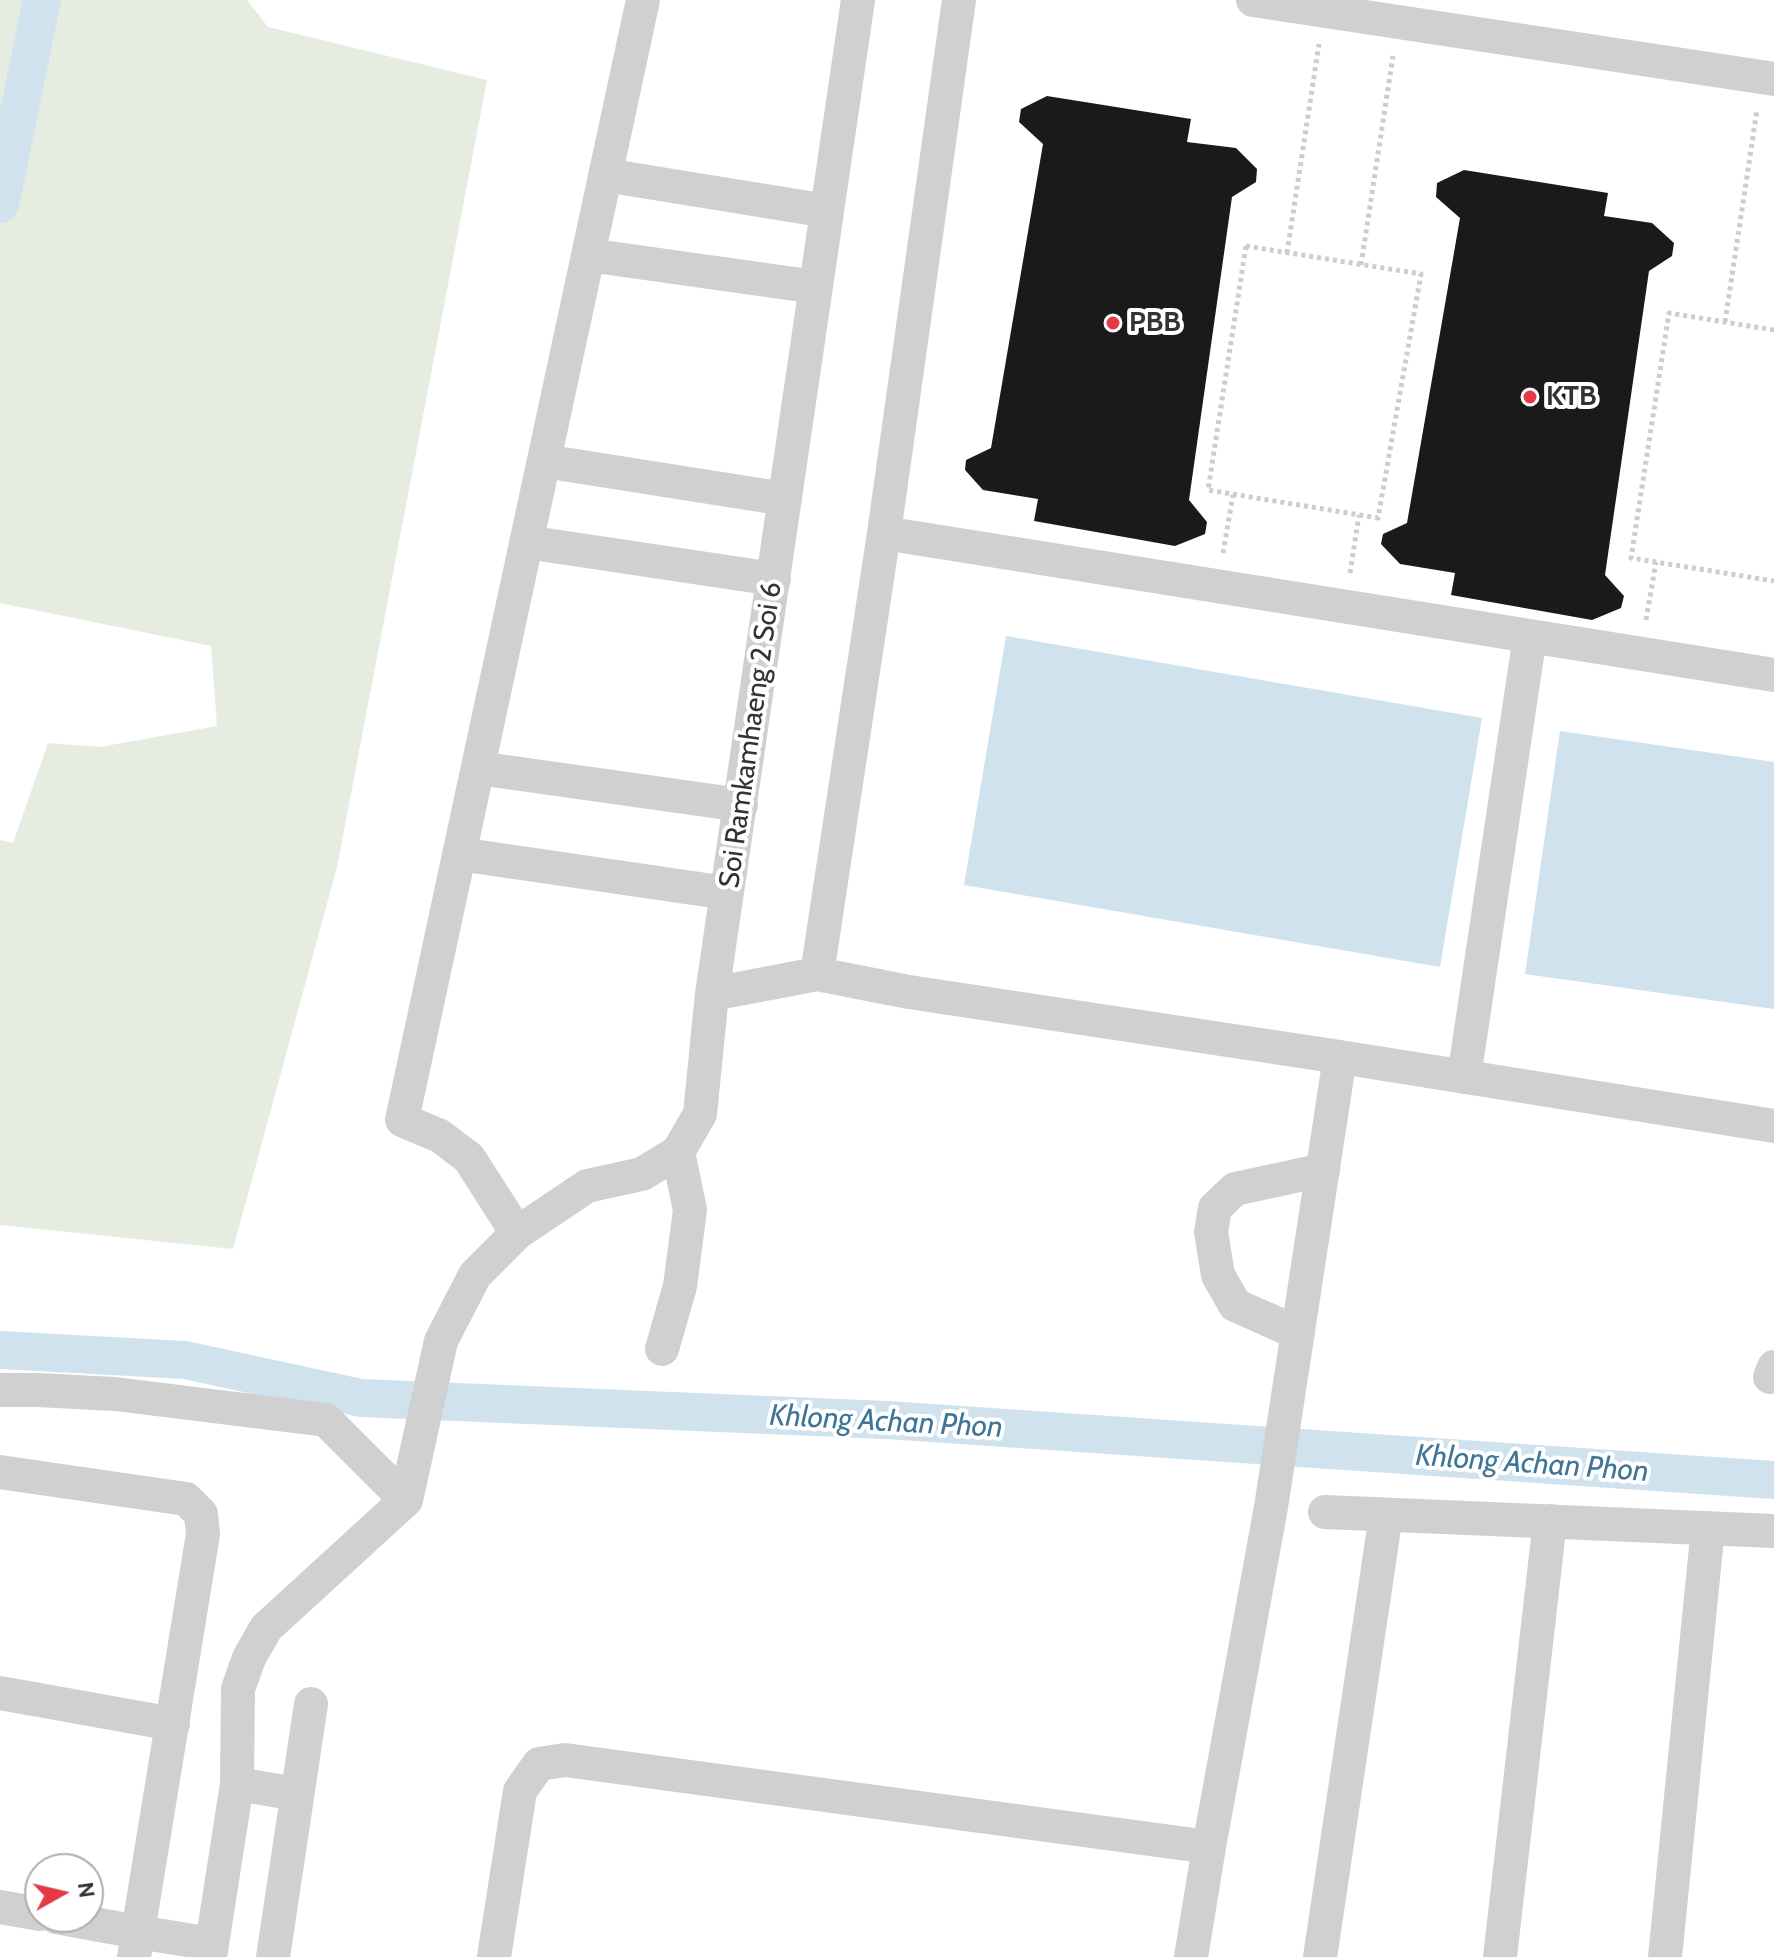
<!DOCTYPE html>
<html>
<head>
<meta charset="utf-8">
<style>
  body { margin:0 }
  #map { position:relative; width:1774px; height:1957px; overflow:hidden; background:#fff; font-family:Cabin,sans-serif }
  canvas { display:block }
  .north { position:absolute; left:24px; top:1853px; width:80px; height:80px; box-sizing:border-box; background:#fff; border:2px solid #adadad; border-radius:50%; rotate:82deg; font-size:22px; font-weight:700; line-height:32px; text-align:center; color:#333 }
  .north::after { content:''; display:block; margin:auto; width:28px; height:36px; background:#e63946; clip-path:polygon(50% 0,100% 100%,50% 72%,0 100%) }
</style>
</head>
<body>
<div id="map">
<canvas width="1774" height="1957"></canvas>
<div class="north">N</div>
</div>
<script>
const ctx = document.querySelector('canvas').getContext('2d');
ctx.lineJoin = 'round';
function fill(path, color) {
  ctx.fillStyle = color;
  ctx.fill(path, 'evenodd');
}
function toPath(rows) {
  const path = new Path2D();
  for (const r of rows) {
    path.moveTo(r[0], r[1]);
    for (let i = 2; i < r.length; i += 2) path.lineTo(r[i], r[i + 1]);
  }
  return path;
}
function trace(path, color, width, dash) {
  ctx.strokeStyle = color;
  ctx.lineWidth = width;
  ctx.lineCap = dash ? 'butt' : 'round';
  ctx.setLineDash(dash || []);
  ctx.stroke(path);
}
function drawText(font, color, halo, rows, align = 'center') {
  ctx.font = font + ' Cabin,sans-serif';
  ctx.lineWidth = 8;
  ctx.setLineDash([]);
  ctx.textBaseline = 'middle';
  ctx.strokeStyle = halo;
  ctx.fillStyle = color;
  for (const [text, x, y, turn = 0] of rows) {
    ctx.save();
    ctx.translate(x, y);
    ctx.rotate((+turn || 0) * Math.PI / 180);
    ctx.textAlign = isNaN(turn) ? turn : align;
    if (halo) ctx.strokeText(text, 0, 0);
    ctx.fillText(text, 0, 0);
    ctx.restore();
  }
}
fill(toPath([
  [0,0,247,0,268,27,487,80,337,867,233,1249,0,1225,0,840,13,843,48,743,100,747,217,726,211,646,0,603]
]), '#e6ecdf');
fill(toPath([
  [1006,636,1482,718,1440,967,964,885],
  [1560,731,1774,762,1774,1009,1525,974]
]), '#cfe2ee');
trace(toPath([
  [0,204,42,0],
  [0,1350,185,1360,361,1398,887,1420,1774,1480]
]), '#cfe2ee', 38);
fill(toPath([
  [1047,96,1191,119,1187,142,1236,148,1257,169,1256,182,1232,197,1189,500,1207,522,1205,534,1175,546,1034,521,1038,499,983,490,965,470,966,460,991,448,1043,144,1019,122,1021,109],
  [1464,170,1608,193,1604,216,1652,223,1674,243,1672,256,1649,271,1605,575,1624,596,1621,608,1592,620,1451,595,1455,573,1400,564,1381,544,1383,534,1407,523,1460,218,1436,197,1437,183]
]), '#1a1a1a');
trace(toPath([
  [1246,246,1421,274,1378,518,1208,490,1246,246],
  [1287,253,1319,44],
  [1361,265,1393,56],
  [1725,322,1757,110],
  [1774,330,1669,313,1631,558,1774,581],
  [1223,553,1233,495],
  [1350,573,1359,515],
  [1646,620,1656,562]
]), '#cdcdcd', 5, [4, 4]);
trace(toPath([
  [1253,0,1774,79],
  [605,175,827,211],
  [588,255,816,287],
  [544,461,785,499],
  [884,533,1774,675],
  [526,542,774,579],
  [478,768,741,805],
  [459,854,727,893],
  [817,974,884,533,959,0],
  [712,994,817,974,909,992,1340,1057,1774,1126],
  [1464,1077,1530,636],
  [517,1233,469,1158,440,1136,402,1120,643,0],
  [1298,1333,1235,1305,1218,1275,1211,1232,1215,1208,1235,1189,1323,1170],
  [662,1349,680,1286,690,1210,678,1152],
  [1770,1377,1774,1367],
  [0,1390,38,1390,115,1394,326,1420,406,1500],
  [0,1472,186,1499,201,1514,203,1534,138,1932,212,1944],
  [1325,1512,1774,1531],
  [0,1693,173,1724],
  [237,1784,297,1794],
  [0,1907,40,1914],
  [56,1917,138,1932,134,1957],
  [210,1957,237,1784,238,1689,249,1658,266,1628,406,1500,441,1341,475,1275,517,1233,587,1186,642,1174,678,1152,700,1114,712,994,858,0],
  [273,1957,311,1704],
  [494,1957,520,1791,539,1764,565,1760,1209,1847],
  [1191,1957,1209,1847,1271,1507,1340,1057],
  [1320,1957,1386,1515],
  [1500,1957,1550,1521],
  [1665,1957,1708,1528]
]), '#d0d0d0', 34);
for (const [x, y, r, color] of [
  [1113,323,8,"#e63946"],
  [1530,397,8,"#e63946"]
]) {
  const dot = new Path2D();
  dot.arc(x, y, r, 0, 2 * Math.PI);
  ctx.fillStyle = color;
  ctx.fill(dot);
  trace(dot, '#fff', 3);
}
drawText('bold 28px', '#333', '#fff', [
  ["PBB",1129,323],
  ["KTB",1546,397]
], 'left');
drawText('28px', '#333', '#fff', [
  ["Soi Ramkamhaeng 2 Soi 6",751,735,-82]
]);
drawText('italic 30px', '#3f7597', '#fff', [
  ["Khlong Achan Phon",886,1422,3],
  ["Khlong Achan Phon",1532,1464,4]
]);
</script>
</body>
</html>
